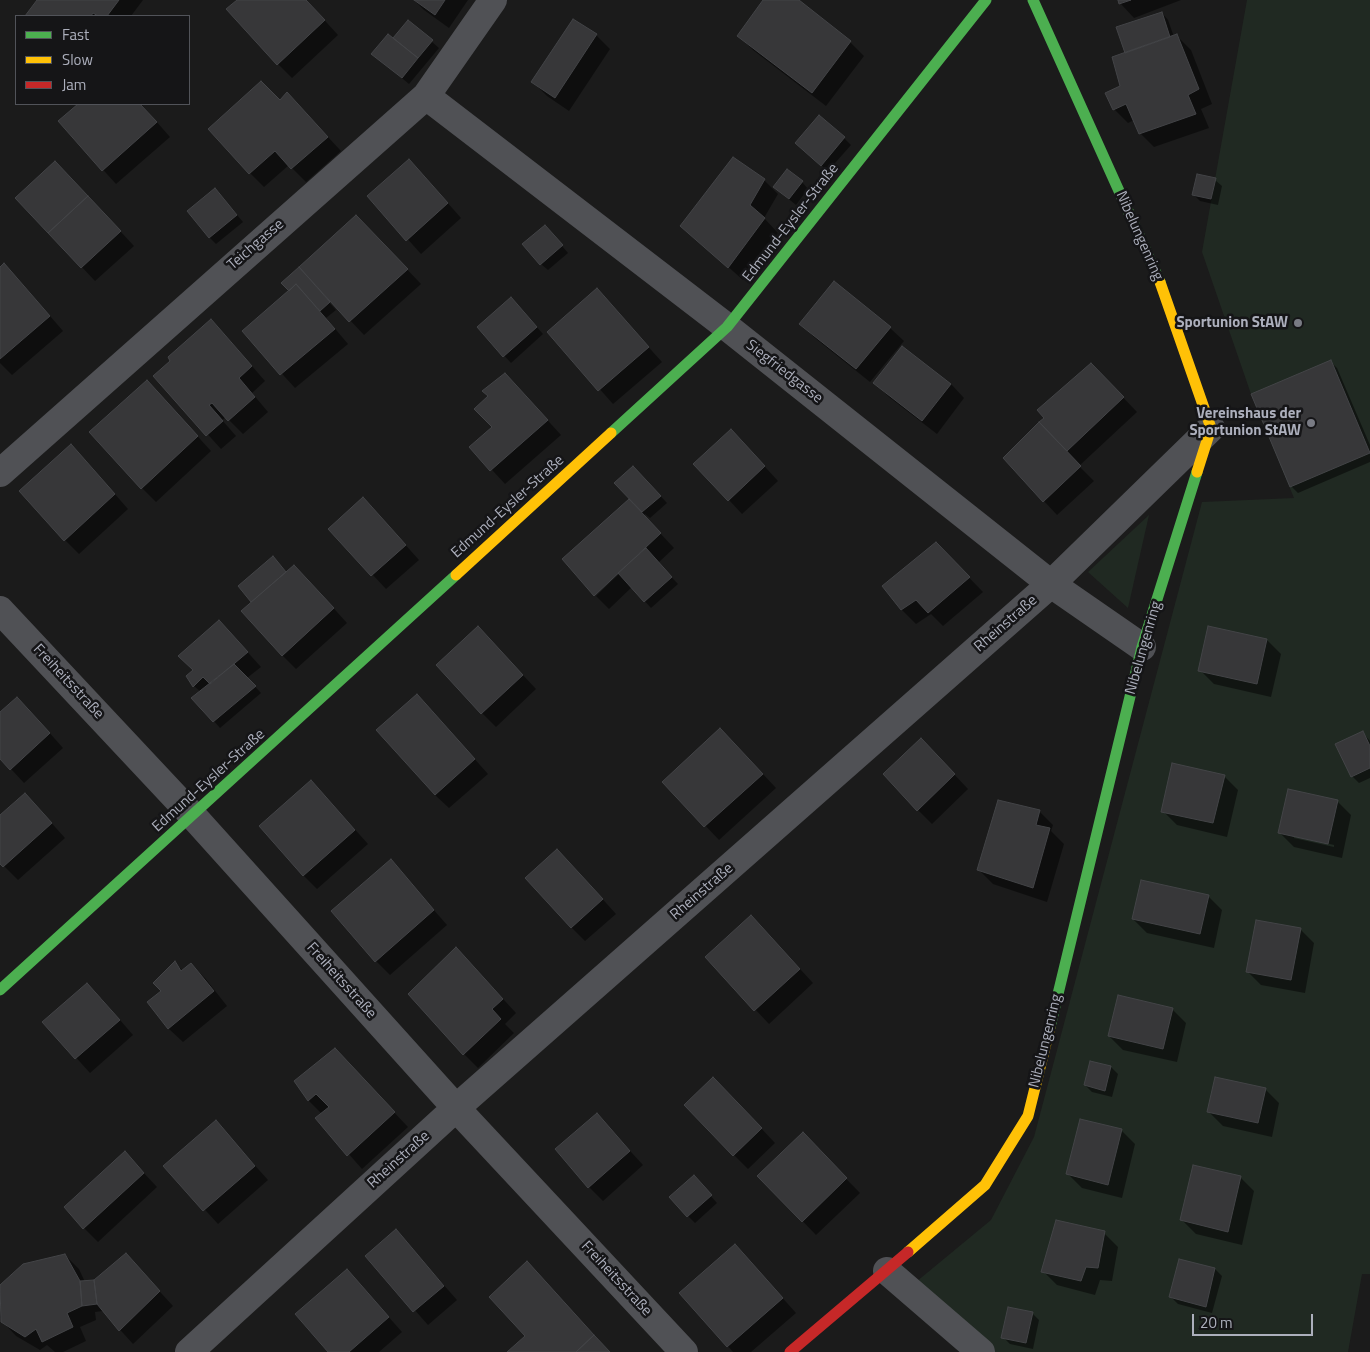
<!DOCTYPE html>
<html>
<head>
<meta charset="utf-8">
<style>
  body { margin:0 }
  #map { position:relative; width:1370px; height:1352px; overflow:hidden; background:#1b1b1b; font-family:"Titillium Web",sans-serif }
  canvas { display:block }
  .legend { position:absolute; left:15px; top:15px; width:175px; height:90px; box-sizing:border-box; background:#151517; border:1px solid #515359; margin:0; padding:6px 9px; list-style:none; font-size:15px; color:#acafbc }
  .legend li { display:flex; align-items:center; gap:10px; height:25px }
  .legend b { width:25px; border:1px solid #515359 }
  .scale { position:absolute; left:1192px; top:1314px; width:121px; height:22px; box-sizing:border-box; border:2px solid #acafbc; border-top:0; padding-left:6px; font-size:15px; line-height:18px; white-space:nowrap; color:#acafbc; -webkit-text-stroke:4px #151517; paint-order:stroke }
</style>
</head>
<body>
<div id="map">
<canvas width="1370" height="1352"></canvas>
<ul class="legend">
<li><b style="height:6px;background:#4caf50"></b>Fast</li>
<li><b style="height:6px;background:#ffc107"></b>Slow</li>
<li><b style="height:6px;background:#c62828"></b>Jam</li>
</ul>
<div class="scale">20 m</div>
</div>
<script>
const ctx = document.querySelector('canvas').getContext('2d');
ctx.lineJoin = 'round';
function fill(path, color) {
  ctx.fillStyle = color;
  ctx.fill(path, 'evenodd');
}
function toPath(rows) {
  const path = new Path2D();
  for (const r of rows) {
    path.moveTo(r[0], r[1]);
    for (let i = 2; i < r.length; i += 2) path.lineTo(r[i], r[i + 1]);
  }
  return path;
}
function trace(path, color, width, dash) {
  ctx.strokeStyle = color;
  ctx.lineWidth = width;
  ctx.lineCap = dash ? 'butt' : 'round';
  ctx.setLineDash(dash || []);
  ctx.stroke(path);
}
function drawText(font, color, halo, rows, align = 'center') {
  ctx.font = font + ' "Titillium Web",sans-serif';
  ctx.lineWidth = 5;
  ctx.setLineDash([]);
  ctx.textBaseline = 'middle';
  ctx.strokeStyle = halo;
  ctx.fillStyle = color;
  for (const [text, x, y, turn = 0] of rows) {
    ctx.save();
    ctx.translate(x, y);
    ctx.rotate((+turn || 0) * Math.PI / 180);
    ctx.textAlign = isNaN(turn) ? turn : align;
    if (halo) ctx.strokeText(text, 0, 0);
    ctx.fillText(text, 0, 0);
    ctx.restore();
  }
}
fill(toPath([
  [1247,0,1370,0,1370,1274,1362,1274,1348,1352,993,1352,916,1282,991,1220,1034,1137,1202,502,1294,498,1251,394,1202,252],
  [1149,515,1128,608,1088,572]
]), '#202922');
fill(toPath([
  [39,0,143,0,131,16,27,16],
  [239,0,306,0,338,35,292,78,278,64],
  [414,0,468,0,449,28,424,10],
  [765,0,798,0,850,42,864,56,826,106,753,50,739,36],
  [1119,0,1181,0,1134,18,1121,4],
  [1162,13,1168,20,1174,37,1177,36,1191,50,1212,104,1201,109,1209,128,1154,147,1140,133,1134,120,1128,123,1114,109,1122,87],
  [409,22,439,48,409,84,373,54,394,39],
  [596,35,610,49,569,111,547,96,533,82],
  [280,102,301,108,341,151,306,182,289,165,264,187,250,173],
  [80,104,141,104,170,137,116,184,60,122],
  [844,138,851,145,828,171,803,150],
  [423,175,461,218,421,254,369,196],
  [69,176,134,246,95,281,17,198],
  [764,180,778,194,764,218,778,233,743,280,682,226],
  [1215,180,1222,186,1218,205,1200,201,1193,194],
  [802,182,808,189,796,205,774,187],
  [222,197,243,222,216,244,209,237],
  [356,216,421,284,364,335,314,282,312,284,336,310,326,318,348,344,295,388,243,331,290,291,283,283],
  [551,233,568,253,548,270,541,264],
  [0,268,18,279,63,331,12,375,0,363],
  [597,290,662,362,613,404,549,332],
  [517,305,543,334,511,363,478,327],
  [801,324,890,328,904,341,870,382,815,338],
  [225,335,265,381,252,393,268,412,243,434,226,417,222,420,236,436,221,449,155,376],
  [1331,362,1337,368,1370,445,1370,462,1298,493,1291,486],
  [1091,364,1137,412,1079,466,1094,481,1057,515,1004,458,1046,418],
  [147,381,211,451,156,502,142,488],
  [875,383,951,384,964,398,937,434,889,397],
  [519,389,561,435,505,484,471,447,494,428],
  [745,445,778,481,742,514,729,500],
  [85,460,128,509,79,554,65,540],
  [640,474,667,503,650,518,645,514,644,516,674,548,658,563,678,584,651,608,632,587,609,609,596,596,619,574,642,510],
  [377,513,419,560,386,589,330,529],
  [950,558,983,592,943,626,931,614,916,624,902,610,884,586],
  [287,573,308,580,347,623,296,669,282,655,253,602,239,586],
  [478,627,536,689,496,727,482,713],
  [232,635,261,667,247,678,261,693,220,728,214,721,201,692,194,686],
  [1267,640,1281,654,1271,697,1214,684,1200,670],
  [430,709,488,774,449,808,435,795],
  [31,712,63,748,24,783,0,757,0,714],
  [1363,733,1370,741,1370,778,1359,783,1352,776],
  [734,743,776,788,719,840,664,782],
  [935,754,968,789,932,824,918,810],
  [1224,776,1238,790,1227,837,1177,825,1163,811],
  [325,796,368,844,317,889,303,875],
  [1337,801,1351,815,1342,858,1294,847,1280,833],
  [1294,836,1334,845,1334,847,1294,838],
  [38,808,65,838,18,880,0,862,0,816],
  [1039,811,1053,825,1051,831,1064,844,1047,902,993,884,979,870],
  [391,861,447,925,390,975,376,961],
  [571,864,616,914,585,941,571,927],
  [1208,896,1222,910,1214,948,1147,933,1133,919],
  [1300,929,1314,943,1305,993,1261,985,1247,971],
  [765,931,813,983,769,1024,706,957],
  [175,963,183,971,191,965,205,978,227,1006,183,1042,169,1029,149,1002,163,991],
  [470,963,516,1013,505,1024,514,1033,478,1068,464,1054],
  [101,998,133,1035,90,1073,44,1022],
  [1172,1009,1186,1023,1177,1062,1123,1050,1109,1036],
  [1091,1062,1111,1067,1118,1074,1112,1097,1092,1092,1085,1085],
  [348,1064,408,1127,362,1169,317,1118,322,1114,309,1101,296,1082],
  [1265,1089,1279,1103,1272,1137,1223,1126,1209,1112],
  [727,1092,775,1143,748,1169,734,1155],
  [216,1122,268,1180,218,1224,165,1166],
  [610,1129,643,1165,603,1201,589,1187],
  [1121,1130,1135,1144,1122,1198,1082,1188,1068,1174],
  [816,1148,860,1193,816,1235,759,1176],
  [125,1153,157,1187,98,1242,84,1228],
  [1240,1177,1254,1191,1242,1245,1196,1234,1182,1220],
  [700,1184,717,1203,695,1223,688,1216],
  [396,1231,457,1300,428,1325,367,1256],
  [1104,1233,1118,1247,1112,1281,1100,1280,1095,1295,1057,1285,1043,1271],
  [735,1245,796,1313,751,1352,733,1352,681,1293],
  [65,1255,79,1269,85,1282,139,1269,173,1306,133,1344,103,1311,95,1312,96,1320,80,1327,86,1341,63,1352,55,1352,47,1345,40,1350,16,1336,2,1321,0,1317,0,1287,23,1265],
  [1180,1261,1215,1269,1222,1276,1212,1313,1178,1304,1171,1297],
  [347,1270,402,1332,379,1352,329,1352],
  [1032,1313,1039,1320,1033,1349,1010,1344,1003,1337]
]), '#0007');
const building = toPath([
  [37,0,119,0,107,16,98,16,93,13,91,16,25,16,37,0],
  [237,0,306,0,325,20,277,65,226,9,237,0],
  [414,0,445,0,435,15,414,0],
  [763,0,799,0,851,41,812,93,737,36,763,0],
  [1118,0,1131,0,1119,4,1118,0],
  [1162,12,1170,37,1125,53,1116,27,1162,12],
  [573,19,597,34,555,98,531,82,573,19],
  [408,20,433,40,418,58,393,38,408,20],
  [388,34,418,58,402,78,371,54,388,34],
  [1177,34,1199,89,1188,95,1196,114,1139,134,1126,104,1113,110,1105,93,1120,86,1112,57,1177,34],
  [261,81,280,100,287,92,328,137,291,169,275,151,249,174,208,129,261,81],
  [78,104,140,104,157,122,102,171,58,121,78,104],
  [819,115,845,137,821,166,795,143,819,115],
  [733,157,765,179,750,205,765,218,728,268,680,226,733,157],
  [409,159,448,203,406,241,367,196,409,159],
  [55,161,88,196,48,233,15,198,55,161],
  [787,169,803,181,789,199,773,187,787,169],
  [1197,174,1216,178,1211,199,1192,195,1197,174],
  [215,188,237,215,209,238,187,211,215,188],
  [88,196,121,231,81,268,48,233,88,196],
  [356,215,408,269,349,322,299,267,356,215],
  [545,225,563,245,540,265,522,244,545,225],
  [4,263,50,316,0,359,0,267,4,263],
  [299,267,330,302,320,311,296,284,289,291,281,283,299,267],
  [834,281,891,327,856,369,799,324,834,281],
  [296,284,335,329,280,375,242,331,296,284],
  [597,288,649,347,598,391,547,332,597,288],
  [511,297,537,327,503,357,477,327,511,297],
  [211,319,252,366,239,378,255,397,228,421,212,403,209,405,223,421,206,436,153,376,170,361,168,357,211,319],
  [902,346,951,384,922,421,873,383,902,346],
  [1331,360,1370,453,1290,487,1251,394,1331,360],
  [1091,363,1124,397,1067,451,1039,422,1044,418,1037,410,1091,363],
  [505,373,548,420,490,471,469,447,492,427,474,409,488,396,482,391,505,373],
  [147,380,198,436,141,489,89,432,147,380],
  [1039,422,1081,466,1043,502,1003,458,1039,422],
  [731,429,765,466,728,501,693,464,731,429],
  [71,444,115,494,64,541,19,491,71,444],
  [633,466,661,496,642,512,614,483,633,466],
  [363,497,406,545,371,576,328,529,363,497],
  [629,499,661,533,594,596,562,559,629,499],
  [936,542,970,577,928,613,916,600,901,610,882,586,936,542],
  [646,548,672,577,644,602,618,573,646,548],
  [273,556,286,572,251,602,238,586,273,556],
  [294,565,334,608,282,656,241,611,294,565],
  [219,620,248,652,210,684,203,677,193,687,186,676,193,670,178,656,219,620],
  [478,626,523,675,481,714,436,665,478,626],
  [1208,626,1267,639,1257,684,1198,671,1208,626],
  [234,664,256,686,213,722,191,698,234,664],
  [417,694,475,759,435,795,376,730,417,694],
  [17,697,50,733,10,770,0,759,0,712,17,697],
  [720,728,763,774,704,827,662,782,720,728],
  [1363,731,1370,746,1370,768,1351,777,1335,744,1363,731],
  [921,738,955,774,917,811,883,774,921,738],
  [1172,763,1225,775,1213,823,1161,812,1172,763],
  [311,780,355,830,303,876,259,826,311,780],
  [1288,789,1338,800,1328,844,1278,833,1288,789],
  [25,793,52,823,3,867,0,864,0,815,25,793],
  [998,800,1040,810,1036,825,1050,828,1033,888,977,870,998,800],
  [557,849,603,899,571,928,525,878,557,849],
  [391,859,434,910,375,962,331,911,391,859],
  [1141,880,1209,895,1200,934,1132,919,1141,880],
  [751,915,800,969,754,1011,705,957,751,915],
  [1256,920,1301,928,1291,980,1246,972,1256,920],
  [456,947,503,999,492,1009,501,1019,463,1055,408,994,456,947],
  [175,961,181,971,191,963,214,991,168,1029,147,1002,161,991,153,983,175,961],
  [87,983,120,1020,75,1059,42,1022,87,983],
  [1118,995,1173,1008,1163,1049,1108,1036,1118,995],
  [335,1048,395,1112,347,1156,315,1118,329,1107,316,1094,308,1101,294,1081,335,1048],
  [1090,1061,1111,1066,1105,1091,1084,1085,1090,1061],
  [713,1077,762,1128,733,1156,684,1105,713,1077],
  [1215,1077,1266,1088,1258,1123,1207,1112,1215,1077],
  [597,1113,630,1151,588,1188,555,1149,597,1113],
  [1080,1119,1122,1129,1108,1185,1066,1174,1080,1119],
  [216,1120,255,1166,203,1211,163,1166,216,1120],
  [803,1132,847,1178,802,1222,757,1176,803,1132],
  [125,1151,144,1173,83,1229,64,1207,125,1151],
  [1193,1165,1241,1176,1228,1232,1180,1220,1193,1165],
  [694,1175,712,1195,687,1217,669,1197,694,1175],
  [1056,1220,1105,1231,1098,1268,1086,1267,1081,1281,1041,1272,1056,1220],
  [396,1229,444,1286,413,1312,365,1256,396,1229],
  [735,1244,783,1298,727,1347,679,1293,735,1244],
  [126,1253,160,1291,119,1331,97,1304,94,1280,126,1253],
  [65,1254,80,1281,82,1306,67,1313,73,1327,42,1342,36,1329,25,1337,1,1322,0,1285,23,1264,65,1254],
  [1179,1259,1215,1268,1206,1307,1169,1297,1179,1259],
  [527,1261,594,1335,576,1352,507,1352,525,1336,489,1297,527,1261],
  [347,1269,389,1317,349,1352,328,1352,295,1314,347,1269],
  [94,1280,97,1304,82,1306,80,1281,94,1280],
  [1008,1307,1033,1312,1026,1343,1001,1338,1008,1307],
  [594,1335,610,1352,576,1352,594,1335]
]);
fill(building, '#373739');
trace(building, '#434447', 1);
trace(toPath([
  [426,96,727,327,1051,584,1142,647],
  [0,473,426,96,493,0],
  [0,610,193,816,456,1108,684,1352],
  [887,1271,981,1352],
  [189,1352,456,1108,1051,584,1211,428]
]), '#505155', 28);
trace(toPath([
  [1033,0,1160,282],
  [611,433,727,327,986,0],
  [0,990,456,575],
  [1050,1027,1142,647,1197,472]
]), '#4caf50', 11);
trace(toPath([
  [1160,282,1211,428,1197,472],
  [456,575,611,433],
  [908,1252,985,1185,1028,1116,1050,1027]
]), '#ffc107', 11);
trace(toPath([
  [790,1352,908,1252]
]), '#c62828', 11);
for (const [x, y, r, color] of [
  [1298,323,5,"#797b84"],
  [1311,423,5,"#797b84"]
]) {
  const dot = new Path2D();
  dot.arc(x, y, r, 0, 2 * Math.PI);
  ctx.fillStyle = color;
  ctx.fill(dot);
  trace(dot, '#151517', 2);
}
drawText('15px', '#acafbc', '#151517', [
  ["Edmund-Eysler-Straße",791,223,-52],
  ["Nibelungenring",1139,236,66],
  ["Teichgasse",256,245,-41],
  ["Siegfriedgasse",784,372,38],
  ["Edmund-Eysler-Straße",508,507,-42],
  ["Rheinstraße",1006,624,-41],
  ["Nibelungenring",1144,648,-74],
  ["Freiheitsstraße",68,682,47],
  ["Edmund-Eysler-Straße",209,781,-42],
  ["Rheinstraße",702,892,-41],
  ["Freiheitsstraße",341,981,48],
  ["Nibelungenring",1046,1041,-76],
  ["Rheinstraße",399,1160,-42],
  ["Freiheitsstraße",616,1279,47]
]);
drawText('bold 15px', '#acafbc', '#151517', [
  ["Sportunion StAW",1288,323],
  ["Vereinshaus der",1301,414],
  ["Sportunion StAW",1301,431]
], 'right');
</script>
</body>
</html>
